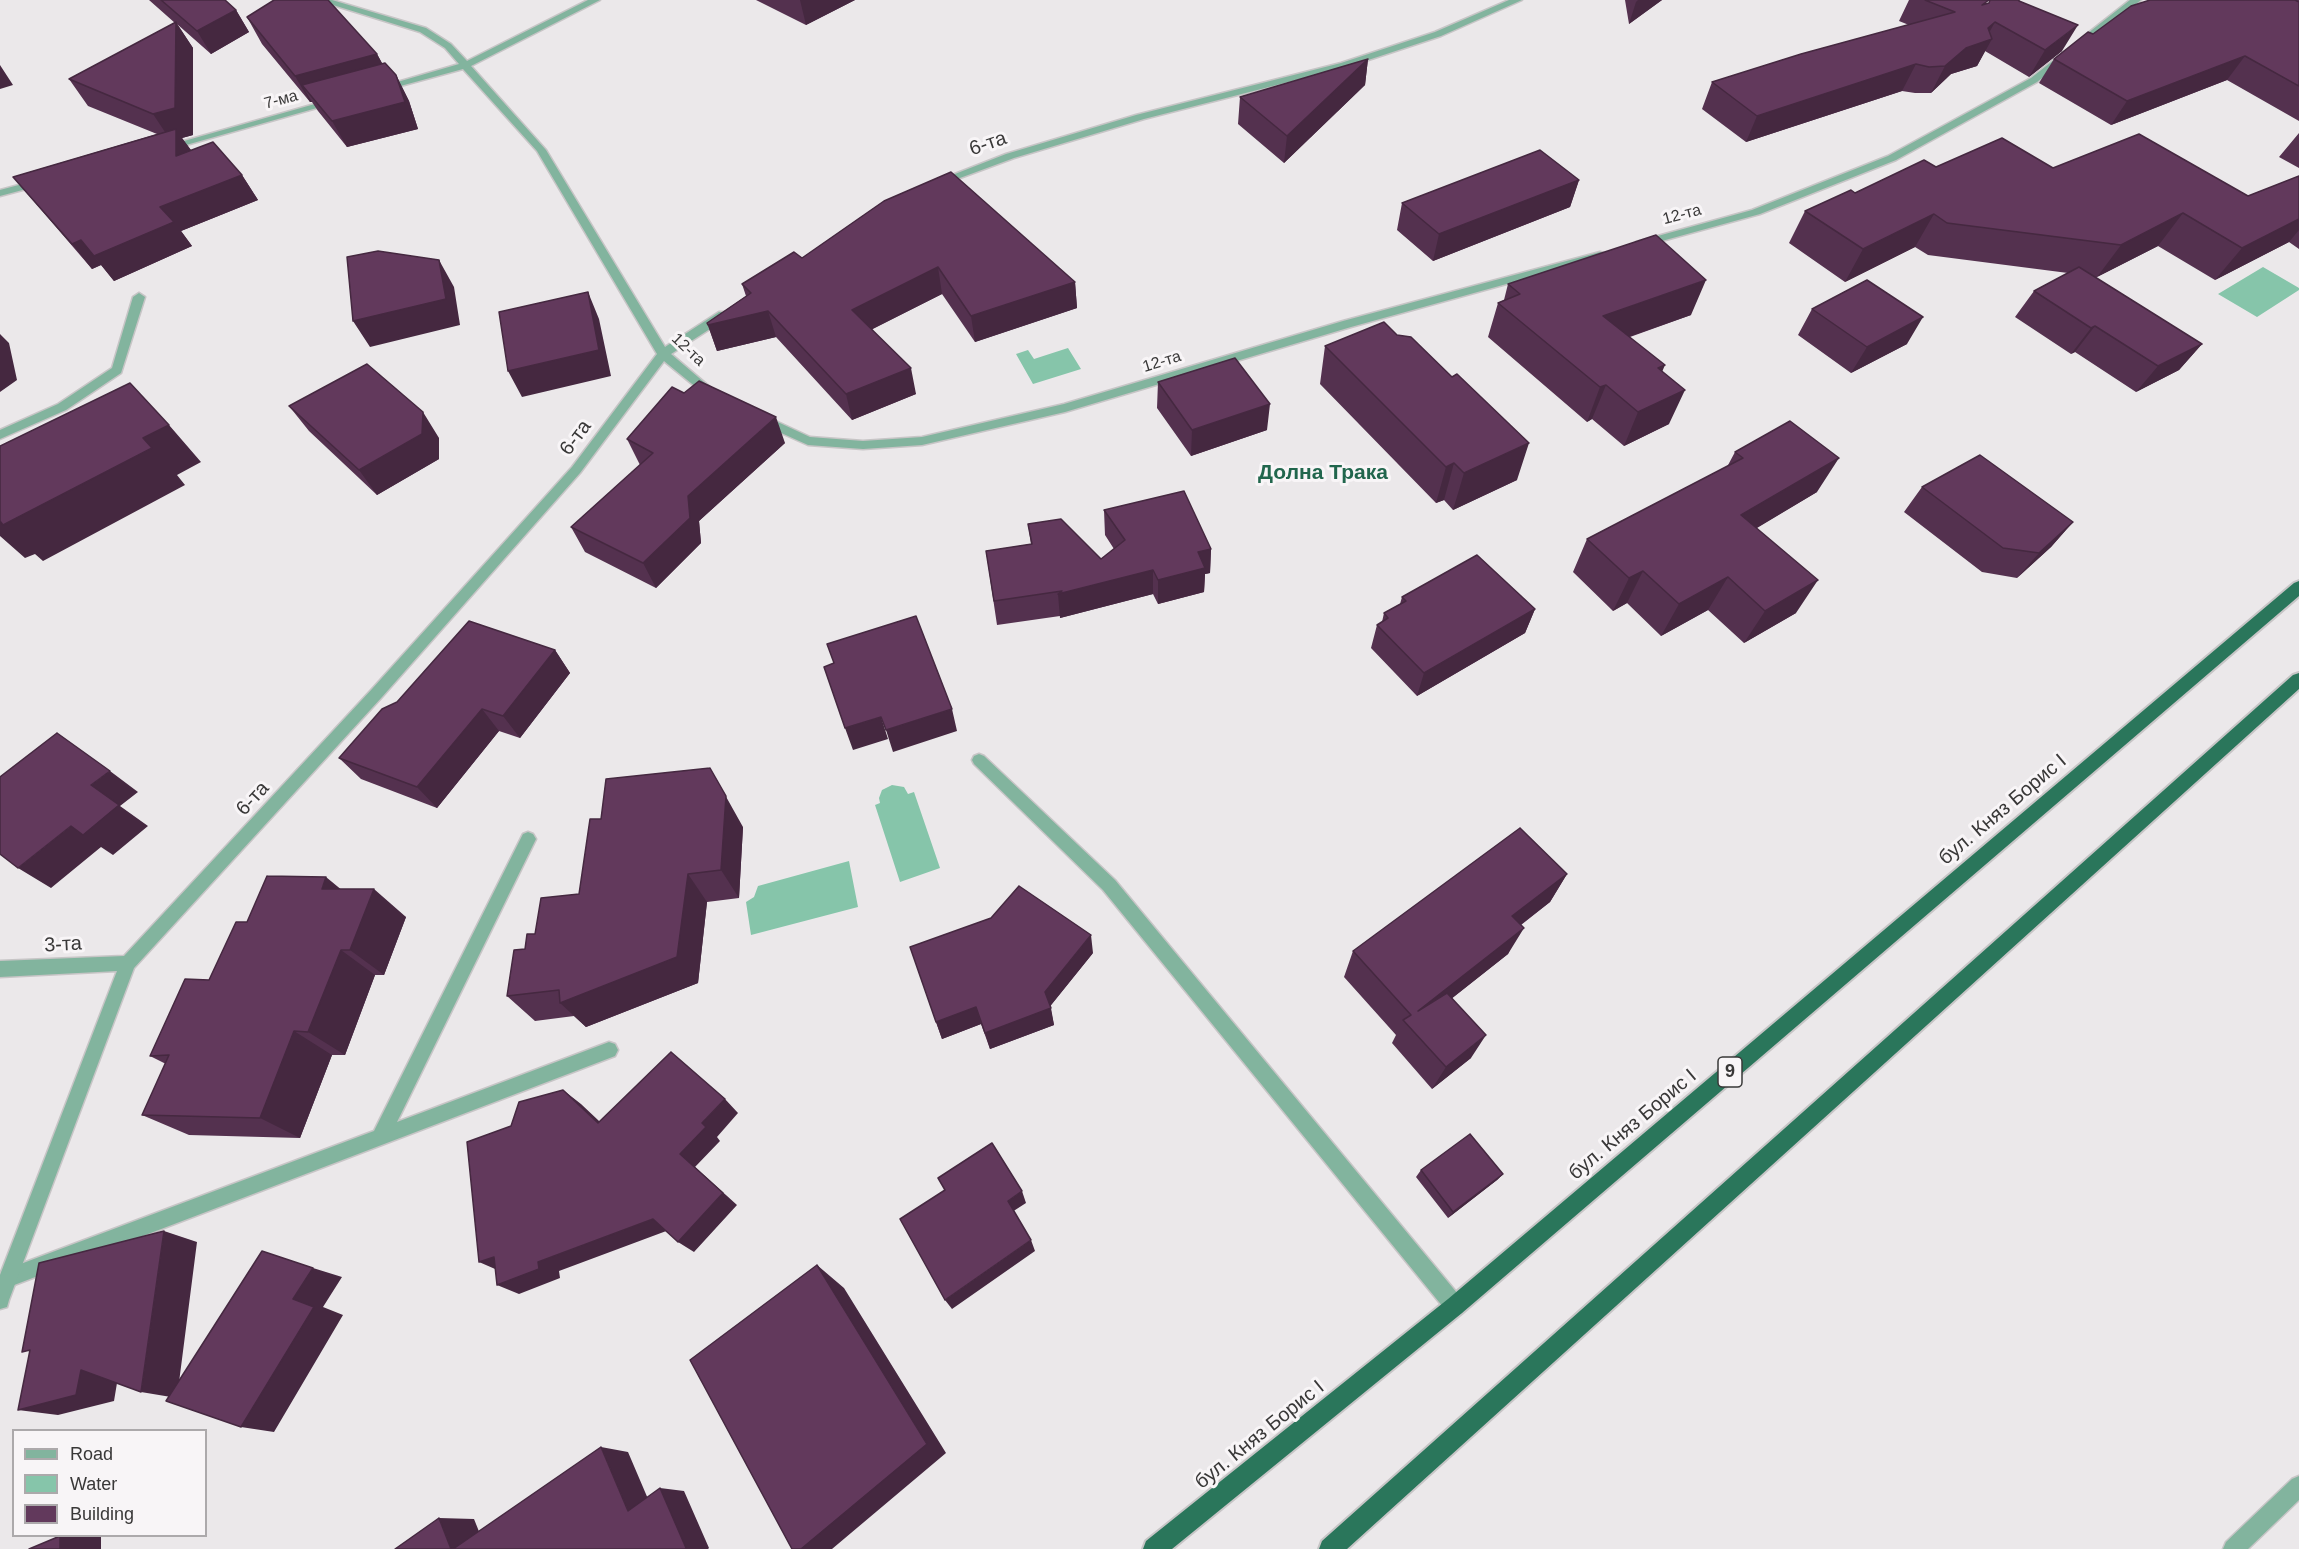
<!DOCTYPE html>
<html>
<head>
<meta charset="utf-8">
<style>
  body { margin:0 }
  #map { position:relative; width:2299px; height:1549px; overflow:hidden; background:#ebe8ea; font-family:Arial,sans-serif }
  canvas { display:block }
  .legend { position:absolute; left:12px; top:1429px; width:195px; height:108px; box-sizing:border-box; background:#f8f5f7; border:2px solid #aca9ab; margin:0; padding:8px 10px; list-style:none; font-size:18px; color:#393838 }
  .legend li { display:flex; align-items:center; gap:12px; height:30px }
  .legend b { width:30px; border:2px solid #aca9ab }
</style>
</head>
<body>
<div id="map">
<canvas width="2299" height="1549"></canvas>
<ul class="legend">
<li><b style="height:8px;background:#82b49e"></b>Road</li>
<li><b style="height:16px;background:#86c5aa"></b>Water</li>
<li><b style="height:16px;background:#62395c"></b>Building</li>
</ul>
</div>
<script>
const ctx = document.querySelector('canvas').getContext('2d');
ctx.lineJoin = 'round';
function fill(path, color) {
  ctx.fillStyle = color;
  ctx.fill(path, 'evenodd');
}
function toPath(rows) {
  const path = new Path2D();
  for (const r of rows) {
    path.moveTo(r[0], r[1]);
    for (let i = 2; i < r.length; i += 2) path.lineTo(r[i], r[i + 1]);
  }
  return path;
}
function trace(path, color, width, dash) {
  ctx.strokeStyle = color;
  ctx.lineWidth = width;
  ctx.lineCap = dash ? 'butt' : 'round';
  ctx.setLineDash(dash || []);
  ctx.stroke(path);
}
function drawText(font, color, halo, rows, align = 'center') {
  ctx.font = font + ' Arial,sans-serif';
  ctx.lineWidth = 6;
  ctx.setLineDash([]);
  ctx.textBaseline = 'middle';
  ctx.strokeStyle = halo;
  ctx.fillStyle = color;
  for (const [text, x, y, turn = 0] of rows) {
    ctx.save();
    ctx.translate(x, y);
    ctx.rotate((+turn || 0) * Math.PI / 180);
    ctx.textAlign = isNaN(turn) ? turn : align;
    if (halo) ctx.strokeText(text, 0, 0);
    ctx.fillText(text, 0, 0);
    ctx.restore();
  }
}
fill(toPath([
  [2263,267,2299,288,2299,290,2257,317,2218,294],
  [1068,348,1081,369,1033,384,1016,354,1028,350,1034,359],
  [892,785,904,787,908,794,914,792,940,868,900,882,875,805,880,803,879,798,882,790],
  [849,861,858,907,751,935,746,902,754,897,758,886]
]), '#86c5aa');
const service = toPath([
  [139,293,145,297,121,373,66,410,0,439,0,430,58,404,112,368,133,297,139,293],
  [979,754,984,756,1115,880,1462,1299,1465,1306,1462,1313,1455,1316,1448,1313,1103,890,974,764,972,760,974,756,979,754],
  [528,832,533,834,536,839,397,1122,609,1042,615,1044,618,1050,615,1056,9,1287,2,1285,0,1277,2,1271,374,1131,523,834,528,832],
  [2299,1476,2299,1500,2248,1549,2223,1549,2226,1542,2292,1479,2299,1476]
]);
const minor = toPath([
  [317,0,332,0,426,28,451,44,467,61,588,0,600,0,471,66,546,150,665,347,719,312,727,312,727,318,671,354,718,394,716,397,708,397,664,361,580,473,382,697,134,968,9,1300,7,1307,0,1309,0,1275,117,971,0,977,0,961,124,956,372,689,572,467,657,354,537,151,463,69,382,91,377,88,459,64,445,48,420,32,317,0],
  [1509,0,1522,0,1441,36,1347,67,1144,119,1014,158,941,185,932,183,1006,154,1136,115,1341,63,1435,32,1509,0],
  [2130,0,2141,0,2037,82,1896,160,1760,214,1640,247,1634,244,1636,242,1752,210,1888,156,2031,78,2130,0],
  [329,100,338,102,172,149,163,147,329,100],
  [41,179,46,182,45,184,0,196,0,190,41,179],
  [1600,252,1604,253,1604,257,1351,327,1065,412,922,445,863,449,808,445,759,423,757,420,763,416,767,417,810,437,863,441,922,437,1064,404,1343,321,1600,252]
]);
const trunk = toPath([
  [2299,581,2299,596,1462,1313,1172,1549,1143,1549,1146,1541,1448,1299,2294,583,2299,581],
  [2299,673,2299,689,1347,1549,1319,1549,1322,1541,2293,675,2299,673]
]);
trace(service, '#c7c5c6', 3);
trace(minor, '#c7c5c6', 3);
trace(trunk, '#c7c5c6', 4);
fill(service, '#82b49e');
fill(minor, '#82b49e');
fill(trunk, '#2a765b');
fill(toPath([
  [149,0,225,0,236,10,249,32,211,54,177,24,193,48,193,135,182,138,191,150,242,175,258,200,181,231,192,246,114,281,101,265,92,269,13,177,157,134,88,106,69,79,175,23],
  [756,0,855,0,806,25],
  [1625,0,1662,0,1629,24],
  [1909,0,1989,0,1982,5,2022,2,2062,51,2029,77,1985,51,1977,66,1951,74,1931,93,1915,93,1902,91,1746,142,1702,109,1712,82,1909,25,1899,21],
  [2150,0,2299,0,2299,121,2227,80,2111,125,2039,83,2054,59,2093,34],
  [247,17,377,54,382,63,396,75,409,101,418,129,347,147,318,111,312,102,310,102,262,44],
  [1368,59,1365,85,1284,163,1238,124,1240,97],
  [2299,133,2299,168,2279,157],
  [1936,167,2053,168,2248,196,2299,176,2299,249,2289,242,2215,280,2158,246,2097,277,2095,277,2202,344,2179,370,2136,392,2075,352,2071,354,2015,317,2034,291,2068,273,1928,255,1915,247,1845,282,1789,243,1805,211,1855,193],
  [1579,180,1570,207,1433,261,1397,230,1402,203],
  [884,201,1075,282,1077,308,975,342,942,294,872,329,916,394,852,420,776,337,717,351,707,323,746,296,742,284,802,258],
  [1508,284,1691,315,1630,337,1663,372,1669,424,1624,446,1592,419,1587,422,1488,337,1498,303,1504,300],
  [1812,309,1907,344,1851,373,1798,335],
  [1325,346,1517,480,1453,510,1444,500,1436,503,1320,384],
  [1158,382,1267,430,1191,456,1157,408],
  [684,393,785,443,699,521,701,543,656,588,585,552,571,527,640,465,627,439],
  [289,406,439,438,439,459,377,495,309,431],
  [1735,452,1817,492,1756,528,1796,613,1744,643,1708,610,1661,636,1627,603,1613,611,1573,572,1587,539,1727,467],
  [1922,487,2073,522,2051,547,2017,578,1982,572,1904,512],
  [1104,510,1211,549,1210,573,1205,574,1204,592,1158,604,1153,594,1060,618,1060,616,997,625,986,551,1031,544,1028,524,1101,559,1114,549,1105,535],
  [1402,597,1535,609,1525,633,1417,696,1371,648,1377,625,1382,622,1384,613,1400,604],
  [555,650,570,673,520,738,499,731,437,808,361,779,339,758],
  [743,827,739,898,707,902,698,983,586,1027,574,1016,535,1021,507,996,525,949,535,934],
  [1567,874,1550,902,1521,925,1508,954,1452,998,1471,1058,1432,1089,1392,1043,1396,1035,1344,977,1353,951],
  [341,889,406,917,384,975,375,975,345,1055,332,1055,300,1138,189,1135,142,1115,166,1064,150,1056,209,980,247,922],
  [1093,953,1050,1006,1054,1025,990,1049,981,1024,942,1039,936,1022],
  [1421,1170,1503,1174,1497,1180,1448,1218,1416,1177]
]), '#54314f');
fill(toPath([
  [800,0,855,0,806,25],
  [1638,0,1662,0,1629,24,1636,2],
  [236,10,249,32,211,54,197,31],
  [176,22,193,48,193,135,182,138,193,153,176,156,171,141,153,114],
  [1995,22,1984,42,1992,39,1977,66,1951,74,1931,93,1945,66],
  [2078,25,2062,51,2029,77,2045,50],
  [377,54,391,80,302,85,312,102,310,102,295,76],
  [2245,56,2227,80,2111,125,2127,101],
  [1368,59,1365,85,1284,163,1287,136],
  [1916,64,1902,91,1746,142,1757,116],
  [0,65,13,85,0,89],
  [396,75,409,101,418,129,347,147,332,121],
  [242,175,258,200,181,231,192,246,114,281,94,256,160,207],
  [1579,180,1570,207,1433,261,1439,234],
  [2183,213,2158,246,2097,277,2121,245],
  [1934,214,1915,247,1845,282,1863,249],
  [2299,219,2299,230,2289,242,2215,280,2242,248],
  [81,240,101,265,92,269,72,244],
  [439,260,454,287,460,325,370,347,353,321],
  [938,267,942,294,859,336,852,310],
  [1706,280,1691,315,1591,350,1603,316],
  [1075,282,1077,308,975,342,971,316],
  [588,292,599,319,611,376,522,397,508,371],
  [768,311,776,337,717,351,708,325],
  [1923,317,1907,344,1851,373,1867,347],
  [2095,326,2075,352,2071,354,2091,328],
  [0,334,9,343,17,380,0,392],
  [2202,344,2179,370,2136,392,2158,366],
  [1665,365,1650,400,1658,368],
  [911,368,916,394,852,420,846,394],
  [1606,385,1592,419,1587,422,1600,387],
  [1685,390,1669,424,1624,446,1638,412],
  [1270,404,1267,430,1191,456,1192,430],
  [423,412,439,438,439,459,377,495,359,470],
  [776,417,785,443,699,521,701,543,656,588,643,563,688,496],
  [169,425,201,462,177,475,185,485,43,561,35,554,25,558,0,536,0,520,143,438],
  [1529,443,1517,480,1453,510,1464,473],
  [1839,458,1817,492,1722,549,1741,515],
  [1454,463,1444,500,1436,503,1446,467],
  [2073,522,2051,547,2017,578,2039,553],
  [1211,549,1210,573,1205,574,1204,592,1158,604,1158,580,1198,552],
  [1153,570,1153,594,1060,618,1058,594],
  [1643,571,1627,603,1613,611,1629,578],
  [1728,577,1708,610,1661,636,1679,604],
  [1818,580,1796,613,1744,643,1765,611],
  [1535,609,1525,633,1417,696,1424,673],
  [555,650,570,673,520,738,503,716],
  [482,709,499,731,437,808,417,787],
  [952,709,957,731,893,752,886,730],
  [881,717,888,739,853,750,845,728],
  [710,768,743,827,739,898,721,870],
  [110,771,138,792,120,806,148,826,113,855,101,847,51,888,18,868,71,826,91,785],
  [688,874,707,902,698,983,586,1027,560,1003],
  [1567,874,1550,902,1497,943,1512,916],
  [326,877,360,905,322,889],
  [374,889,406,917,384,975,350,950],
  [1524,928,1508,954,1412,1030,1418,1011],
  [1091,935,1093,953,1048,1009,1045,992],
  [341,950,375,975,345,1055,308,1032],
  [976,1007,981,1024,942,1039,936,1022],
  [1051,1008,1054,1025,990,1049,985,1033],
  [294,1031,332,1055,300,1138,260,1118],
  [1486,1035,1471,1058,1432,1089,1446,1067],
  [563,1090,581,1104,616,1137,598,1123],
  [725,1099,738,1113,717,1137,720,1141,695,1167,737,1205,694,1252,678,1242,680,1154,702,1123],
  [1503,1174,1497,1180,1448,1218,1453,1212],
  [1022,1191,1026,1203,1012,1212,1008,1201],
  [653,1219,669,1230,559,1271,560,1278,519,1294,497,1285,538,1262],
  [164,1231,197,1242,177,1398,141,1392],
  [1031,1240,1035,1251,952,1309,945,1300],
  [494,1257,502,1272,479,1262],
  [817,1265,844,1288,946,1453,832,1549,801,1549],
  [313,1268,342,1277,323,1307,343,1315,274,1432,241,1427,293,1299],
  [81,1370,118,1377,114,1401,58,1415,18,1410],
  [601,1447,628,1452,654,1513,628,1511],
  [660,1488,684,1491,709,1548,708,1549,685,1549],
  [439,1518,474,1519,486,1549,451,1549],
  [60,1536,101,1536,101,1549,60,1549]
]), '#452840');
const building = toPath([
  [161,0,225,0,236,10,197,31,161,0],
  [274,0,328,0,377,54,295,76,247,17,274,0],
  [1925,0,1989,0,1982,5,1989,3,1990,0,2019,0,2019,1,2078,25,2045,50,1995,22,1988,28,1992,39,1966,48,1945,66,1929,67,1916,64,1757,116,1712,82,1801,54,1955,12,1925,0],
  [2150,0,2295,0,2299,2,2299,86,2245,56,2127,101,2054,59,2088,32,2093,34,2131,6,2150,0],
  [176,22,175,108,153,114,69,79,176,22],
  [1368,59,1287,136,1240,97,1368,59],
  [385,63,396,75,405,102,332,121,302,85,385,63],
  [176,129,176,156,213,142,242,175,160,207,174,222,94,256,81,240,72,244,13,177,176,129],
  [2139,134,2248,196,2299,176,2299,219,2242,248,2183,213,2121,245,1947,223,1934,214,1863,249,1805,211,1851,190,1855,193,1924,160,1936,167,2002,138,2053,168,2139,134],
  [1540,150,1579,180,1439,234,1402,203,1540,150],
  [951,172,1075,282,971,316,938,267,852,310,911,368,846,394,768,311,708,325,707,323,751,293,742,284,794,252,802,258,884,201,951,172],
  [1656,235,1706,280,1603,316,1665,365,1658,368,1685,390,1638,412,1606,385,1600,387,1498,303,1520,294,1508,284,1656,235],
  [378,251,439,260,446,299,353,321,347,257,378,251],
  [2079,267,2202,344,2158,366,2095,326,2091,328,2034,291,2079,267],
  [1867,280,1923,317,1867,347,1812,309,1867,280],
  [588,292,599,350,508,371,499,312,588,292],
  [1384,322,1397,335,1411,337,1452,377,1457,374,1529,443,1464,473,1454,463,1446,467,1325,346,1384,322],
  [1235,358,1270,404,1192,430,1158,382,1235,358],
  [367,364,423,412,422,434,359,470,289,406,367,364],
  [699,381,776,417,688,496,690,518,643,563,571,527,653,453,627,439,672,387,684,393,699,381],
  [130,383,169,425,143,438,152,448,3,525,0,521,0,446,130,383],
  [1790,421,1839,458,1741,515,1818,580,1765,611,1728,577,1679,604,1643,571,1629,578,1587,539,1743,458,1735,452,1790,421],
  [1980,455,2073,522,2039,553,2003,548,1922,487,1980,455],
  [1184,491,1211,549,1198,552,1205,568,1158,580,1153,570,1058,594,1062,591,994,601,986,551,1032,544,1028,524,1061,519,1101,559,1125,540,1104,510,1184,491],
  [1477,555,1535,609,1424,673,1377,625,1388,618,1384,613,1406,601,1402,597,1477,555],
  [916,616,952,709,886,730,881,717,845,728,824,667,834,663,827,644,916,616],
  [469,621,555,650,503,716,482,709,417,787,339,758,382,709,397,702,469,621],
  [57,733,110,771,91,785,119,805,83,835,71,826,18,868,0,854,0,777,57,733],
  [710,768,726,796,721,870,688,874,677,957,560,1003,559,990,507,996,514,950,525,949,527,934,535,934,541,898,579,894,590,819,601,819,606,779,710,768],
  [1520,828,1567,874,1512,916,1524,928,1418,1011,1447,993,1486,1035,1446,1067,1403,1020,1411,1015,1353,951,1520,828],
  [267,876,326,877,322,889,374,889,350,950,341,950,308,1032,294,1031,260,1118,142,1115,169,1055,150,1056,185,979,209,980,236,922,247,922,267,876],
  [1019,886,1091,935,1045,992,1051,1008,985,1033,976,1007,936,1022,910,947,991,918,1019,886],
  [671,1052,725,1099,702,1123,706,1127,680,1154,723,1193,678,1242,653,1219,538,1262,539,1269,497,1285,494,1257,479,1262,467,1142,511,1126,519,1102,563,1090,598,1123,671,1052],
  [1470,1134,1503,1174,1453,1212,1421,1170,1470,1134],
  [992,1143,1022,1191,1008,1201,1031,1240,945,1300,900,1219,945,1190,938,1178,992,1143],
  [164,1231,141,1392,81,1370,76,1395,18,1410,30,1350,22,1352,39,1263,164,1231],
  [262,1251,313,1268,293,1299,314,1307,241,1427,166,1401,262,1251],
  [817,1265,927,1444,801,1549,792,1549,690,1360,817,1265],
  [601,1447,628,1511,660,1488,686,1548,685,1549,453,1549,601,1447],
  [439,1518,451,1549,395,1549,439,1518],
  [60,1536,60,1549,29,1549,60,1536]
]);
fill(building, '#62395c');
trace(building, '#452840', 1.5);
drawText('16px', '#393838', '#f8f5f7', [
  ["7-ма",281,100,-15],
  ["12-та",1682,215,-15],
  ["12-та",688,350,43],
  ["12-та",1162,362,-17]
]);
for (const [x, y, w] of [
  [1730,1072,24]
]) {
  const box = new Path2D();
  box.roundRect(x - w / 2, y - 15, w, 30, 4.5);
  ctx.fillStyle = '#f8f5f7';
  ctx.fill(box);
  trace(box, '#393838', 1.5);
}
drawText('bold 18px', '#393838', null, [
  ["9",1730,1072]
]);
drawText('20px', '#393838', '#f8f5f7', [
  ["6-та",988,144,-19],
  ["6-та",576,438,-53],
  ["6-та",253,799,-47],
  ["бул. Княз Борис I",2003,810,-40],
  ["3-та",63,945,-3],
  ["бул. Княз Борис I",1633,1125,-40],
  ["бул. Княз Борис I",1260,1435,-39]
]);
drawText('bold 21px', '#21664d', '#f8f5f7', [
  ["Долна Трака",1323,473]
]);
</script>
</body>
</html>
